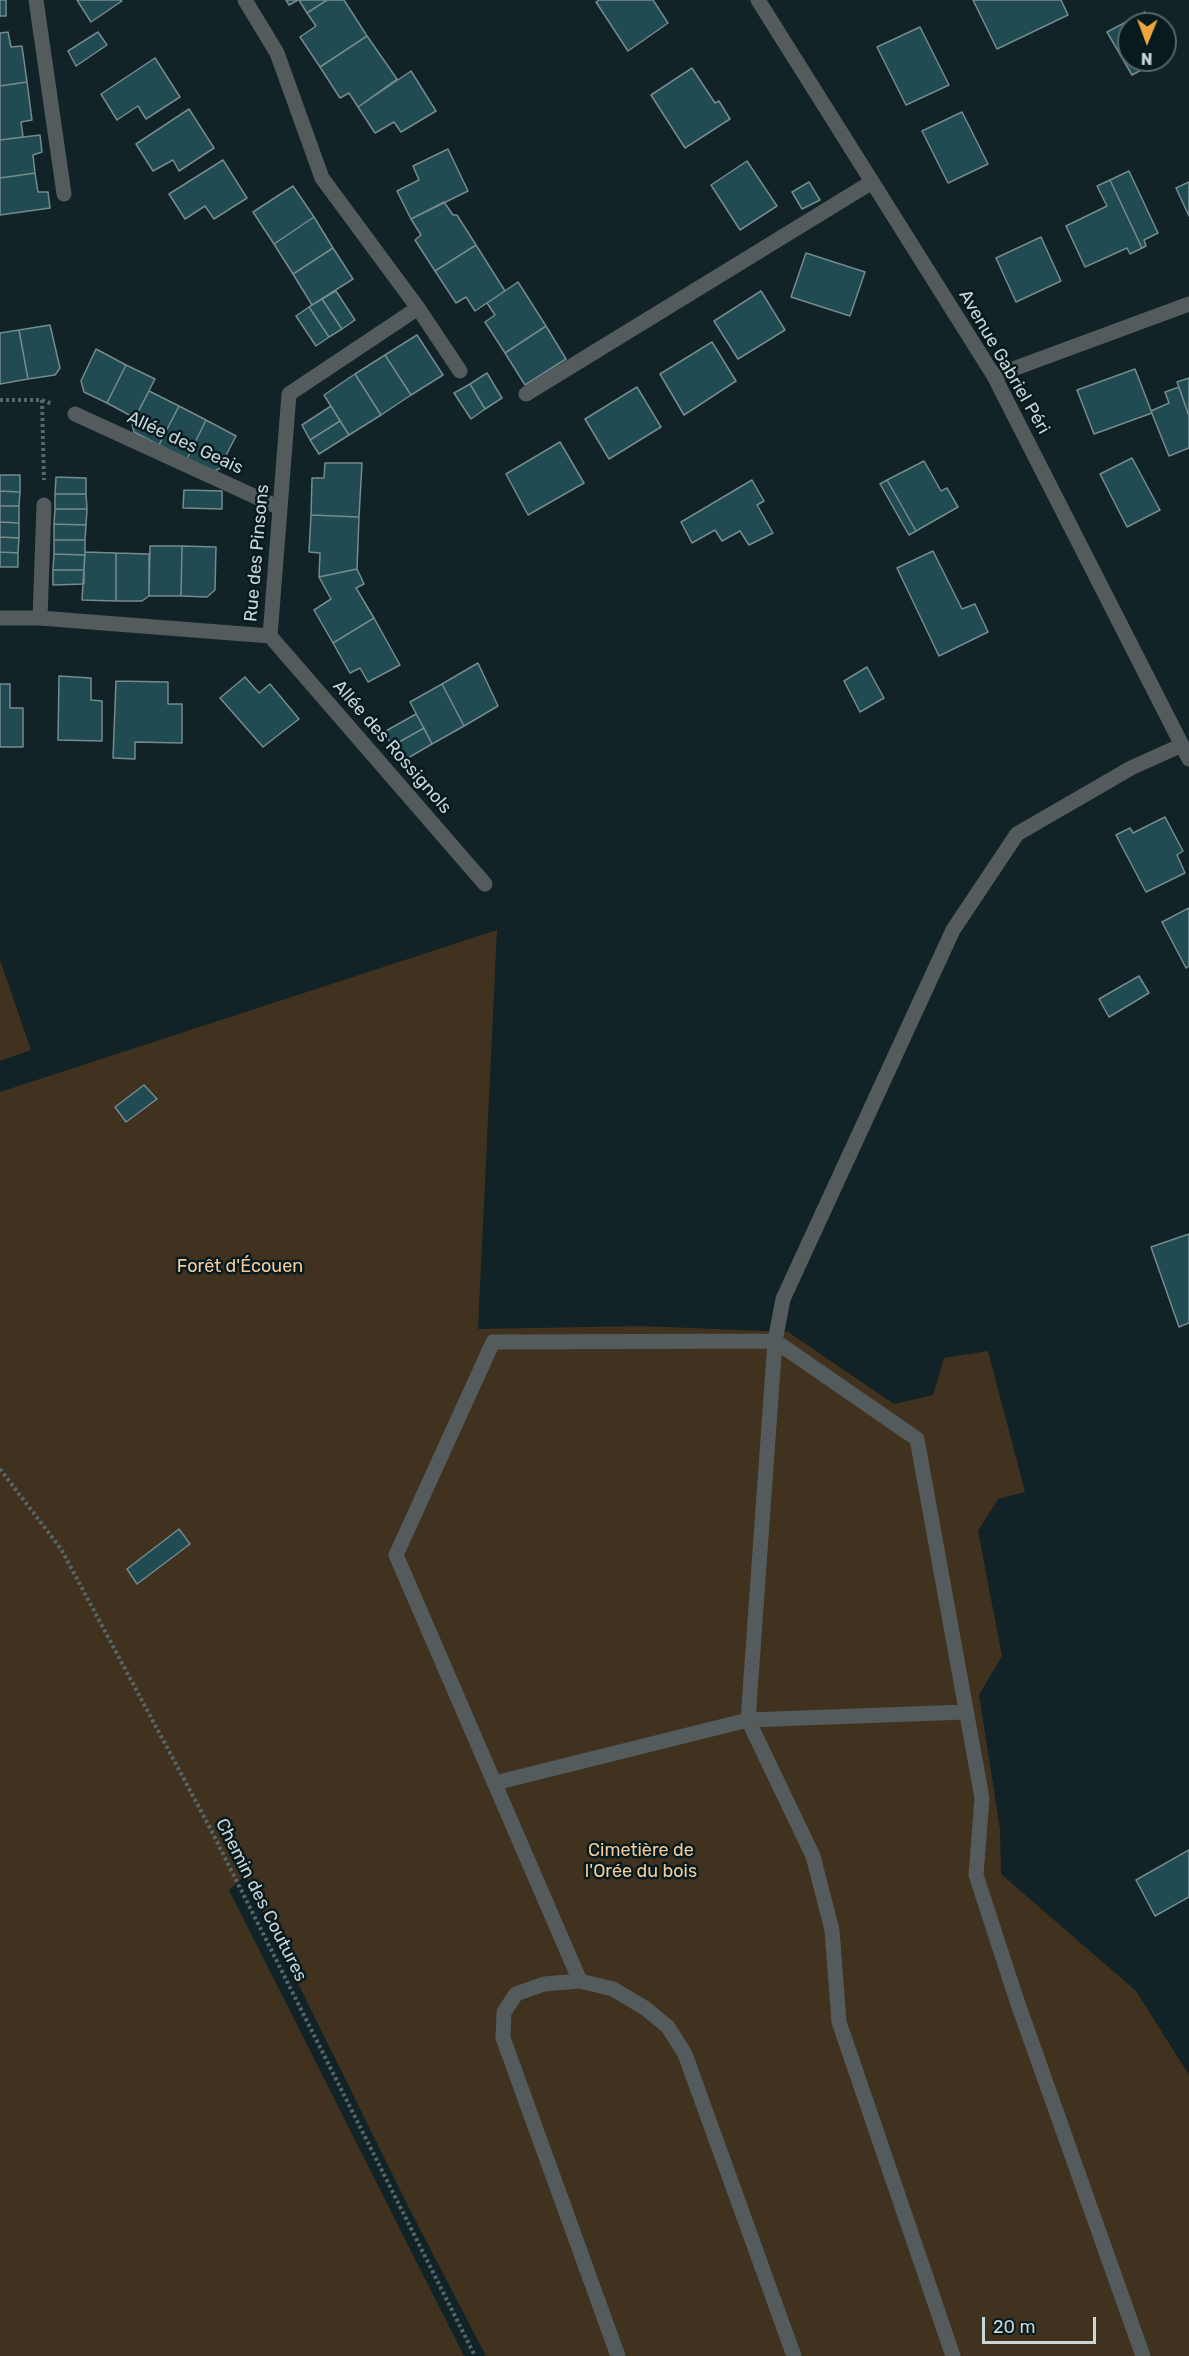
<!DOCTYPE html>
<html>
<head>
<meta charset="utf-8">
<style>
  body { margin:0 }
  #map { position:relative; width:1189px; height:2356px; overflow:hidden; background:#112326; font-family:Rubik,sans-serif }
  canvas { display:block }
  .north { position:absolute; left:1117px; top:12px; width:60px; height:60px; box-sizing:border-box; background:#071a1d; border:2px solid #556567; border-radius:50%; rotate:181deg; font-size:16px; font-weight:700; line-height:24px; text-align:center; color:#cad5d7 }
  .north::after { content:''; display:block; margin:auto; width:21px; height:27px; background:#efa73d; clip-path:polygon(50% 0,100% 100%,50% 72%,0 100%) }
  .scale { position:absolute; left:982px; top:2317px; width:114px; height:27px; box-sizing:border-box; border:3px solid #cad5d7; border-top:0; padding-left:8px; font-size:18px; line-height:21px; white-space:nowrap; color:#cad5d7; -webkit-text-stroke:4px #071a1d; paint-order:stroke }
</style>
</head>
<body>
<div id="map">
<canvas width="1189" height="2356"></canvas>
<div class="north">N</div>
<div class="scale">20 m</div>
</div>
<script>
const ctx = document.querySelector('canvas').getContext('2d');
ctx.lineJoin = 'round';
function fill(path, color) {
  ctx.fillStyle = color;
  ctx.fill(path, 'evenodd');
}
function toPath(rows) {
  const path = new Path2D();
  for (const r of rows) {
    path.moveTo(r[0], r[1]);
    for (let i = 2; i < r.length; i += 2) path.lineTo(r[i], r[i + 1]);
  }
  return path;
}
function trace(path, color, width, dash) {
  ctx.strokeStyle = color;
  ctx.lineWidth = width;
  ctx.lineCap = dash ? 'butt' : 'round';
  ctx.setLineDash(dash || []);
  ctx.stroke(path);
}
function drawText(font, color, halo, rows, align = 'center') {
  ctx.font = font + ' Rubik,sans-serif';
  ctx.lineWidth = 5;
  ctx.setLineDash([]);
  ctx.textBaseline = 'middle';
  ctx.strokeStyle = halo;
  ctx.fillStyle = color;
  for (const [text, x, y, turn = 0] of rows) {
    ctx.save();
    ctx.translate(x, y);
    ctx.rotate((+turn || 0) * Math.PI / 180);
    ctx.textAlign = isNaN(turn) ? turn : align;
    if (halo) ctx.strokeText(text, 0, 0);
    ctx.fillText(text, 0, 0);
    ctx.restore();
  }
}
fill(toPath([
  [497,930,478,1329,642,1326,788,1332,894,1404,933,1395,944,1358,988,1351,1025,1492,998,1499,978,1531,1002,1656,979,1695,1000,1829,1001,1874,1136,1991,1189,2075,1189,2356,486,2356,409,2208,245,1876,229,1890,464,2356,0,2356,0,1092],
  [0,960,31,1050,0,1061]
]), '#40321f');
const building = toPath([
  [0,0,6,0,6,16,0,16,0,0],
  [77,0,121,0,122,1,91,22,77,0],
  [286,0,298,0,289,5,286,0],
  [299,0,327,0,307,13,299,0],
  [327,0,344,0,367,36,320,67,300,37,316,26,307,13,327,0],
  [599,0,653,0,668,23,628,51,596,2,599,0],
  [973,0,1061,0,1068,15,997,49,973,0],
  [1145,12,1152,24,1129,24,1129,60,1163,60,1165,63,1150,71,1147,67,1132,75,1107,32,1145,12],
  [920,27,949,85,906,105,877,47,920,27],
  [8,32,11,47,22,46,27,82,0,86,0,33,8,32],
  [98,32,107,45,76,66,68,51,98,32],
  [367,36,397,79,358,107,349,93,340,98,320,67,367,36],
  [155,58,180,97,146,119,138,106,117,120,101,94,155,58],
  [692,68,715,103,719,101,730,119,685,148,651,95,692,68],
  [411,71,436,111,401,132,394,122,375,133,358,107,411,71],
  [27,82,32,120,21,122,23,137,0,140,0,86,27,82],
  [189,109,214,148,179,171,173,160,153,171,136,144,189,109],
  [962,112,988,164,948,183,922,131,962,112],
  [40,135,42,152,33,155,35,173,0,178,0,140,40,135],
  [448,149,468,191,411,219,397,191,419,180,413,166,448,149],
  [223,160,247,198,214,219,205,206,185,219,169,194,223,160],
  [747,161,777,206,740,230,711,185,747,161],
  [1129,171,1158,233,1144,240,1146,246,1142,248,1110,180,1129,171],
  [35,173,38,192,48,192,50,208,0,215,0,178,35,173],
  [1110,180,1142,248,1130,254,1127,248,1085,267,1066,226,1107,206,1097,186,1110,180],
  [809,182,820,200,802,209,792,192,809,182],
  [1189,182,1189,216,1176,188,1189,182],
  [293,186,314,217,274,244,253,212,293,186],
  [444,202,453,215,457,215,476,245,435,271,415,240,421,235,411,219,444,202],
  [314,217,333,248,293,274,274,244,314,217],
  [1041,237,1061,281,1016,302,996,258,1041,237],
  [476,245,505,291,475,311,466,297,456,303,435,271,476,245],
  [333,248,353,279,312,305,293,274,333,248],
  [806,253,865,272,850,316,791,297,806,253],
  [518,282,546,326,505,353,485,322,495,315,487,303,518,282],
  [336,291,355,320,342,329,322,299,336,291],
  [761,291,785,330,738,359,714,321,761,291],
  [322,299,342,329,329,337,309,307,322,299],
  [309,307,329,337,316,346,296,316,309,307],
  [50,325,60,368,55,375,28,379,19,330,50,325],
  [546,326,566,359,525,385,505,353,546,326],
  [19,330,28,379,0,384,0,333,19,330],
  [417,335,443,375,411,395,385,355,417,335],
  [712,342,736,381,684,415,660,374,712,342],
  [96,349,126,365,107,403,84,392,81,381,96,349],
  [385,355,411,395,381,415,355,374,385,355],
  [126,365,155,379,135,418,107,403,126,365],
  [1135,369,1152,413,1094,434,1077,390,1135,369],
  [487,373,502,398,485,409,470,384,487,373],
  [355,374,381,415,349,435,324,395,355,374],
  [1189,378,1189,416,1177,382,1189,378],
  [470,384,485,409,471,419,454,393,470,384],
  [637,387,661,427,609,459,585,419,637,387],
  [1179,387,1189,416,1189,448,1169,456,1151,411,1169,403,1165,392,1179,387],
  [149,391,179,406,159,445,134,432,132,424,149,391],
  [179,406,206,420,187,459,159,445,179,406],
  [331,406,340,421,310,440,302,425,331,406],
  [206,420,236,436,219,469,212,472,187,459,206,420],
  [340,421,349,435,319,454,310,440,340,421],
  [560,442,584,483,528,515,506,474,560,442],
  [1132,458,1160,510,1127,527,1100,474,1132,458],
  [924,461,941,491,947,488,958,507,916,531,887,480,924,461],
  [325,463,362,463,359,517,311,515,312,478,324,478,325,463],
  [0,475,20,475,20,492,0,491,0,475],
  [56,477,86,478,86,494,55,494,56,477],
  [752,480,764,501,757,505,773,533,749,545,740,531,722,541,715,530,692,543,681,522,752,480],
  [887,480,916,531,909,535,880,484,887,480],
  [184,490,222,491,222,509,183,508,184,490],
  [0,491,20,492,19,506,0,506,0,491],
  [55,494,86,494,87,509,55,509,55,494],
  [0,506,19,506,19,523,0,522,0,506],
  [55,509,87,509,86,525,54,524,55,509],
  [311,515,359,517,357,569,319,577,320,553,309,552,311,515],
  [0,522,19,523,19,538,0,537,0,522],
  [54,524,86,525,85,540,54,540,54,524],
  [0,537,19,538,18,553,0,552,0,537],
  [54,540,85,540,85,555,54,554,54,540],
  [150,546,182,546,181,596,149,596,150,546],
  [182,546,216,547,215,590,207,597,181,596,182,546],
  [933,551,962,609,975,604,988,632,939,656,897,568,933,551],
  [0,552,18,553,18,567,0,567,0,552],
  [85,552,116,553,116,601,82,600,85,552],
  [116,553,149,554,149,596,142,601,116,601,116,553],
  [54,554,85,555,84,570,53,570,54,554],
  [357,569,364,584,356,588,374,618,333,643,314,610,331,599,319,577,357,569],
  [53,570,84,570,84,584,53,585,53,570],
  [374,618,400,665,368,682,360,668,350,673,333,643,374,618],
  [478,663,498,706,464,726,442,684,478,663],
  [867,667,884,698,860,712,844,681,867,667],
  [59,676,91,678,91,700,102,701,102,741,58,740,59,676],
  [245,677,259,693,270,684,299,719,263,747,220,698,245,677],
  [116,681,168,682,168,704,182,704,182,743,135,742,135,759,113,758,116,681],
  [0,684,10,684,10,708,23,708,23,747,0,747,0,684],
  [442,684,464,726,432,744,410,702,442,684],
  [416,714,424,728,392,746,384,732,416,714],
  [424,728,432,744,401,762,392,746,424,728],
  [1165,817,1183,851,1177,855,1185,873,1146,892,1116,835,1130,828,1133,833,1165,817],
  [1189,908,1189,966,1186,968,1162,922,1189,908],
  [1139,976,1149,993,1109,1017,1099,999,1139,976],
  [144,1085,157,1099,126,1122,115,1107,144,1085],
  [1189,1234,1189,1323,1179,1327,1151,1247,1189,1234],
  [179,1529,190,1544,137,1584,127,1569,179,1529],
  [1189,1850,1189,1897,1155,1916,1136,1880,1189,1850]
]);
fill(building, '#204b52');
trace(building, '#758b8e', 1.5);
trace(toPath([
  [0,400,42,400,52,404],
  [42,400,44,480],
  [0,1469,61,1549,209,1826,475,2356]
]), '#576769', 4, [3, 3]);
trace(toPath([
  [526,394,872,182],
  [775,1341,917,1439,982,1798,976,1875,1017,2001,1143,2356],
  [775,1341,748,1720,813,1856,832,1930,839,2022,953,2356],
  [495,1783,748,1720,966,1712],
  [580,1981,396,1555,493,1342,775,1341,783,1299,953,930,1017,834,1131,768,1182,745],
  [618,2356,503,2038,504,2012,516,1994,544,1984,580,1981,613,1989,645,2008,668,2027,685,2054,794,2356]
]), '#535b5d', 15);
trace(toPath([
  [36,0,64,194],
  [245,0,277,53,322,178,418,308],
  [758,0,994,376,1189,759],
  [994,376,1189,304],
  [75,414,280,508],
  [0,618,40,618,270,636],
  [40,618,44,505],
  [270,636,289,394,418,308,460,371],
  [270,636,485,884]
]), '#535b5d', 15);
drawText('18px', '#cad5d7', '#071a1d', [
  ["Avenue Gabriel Péri",1004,362,60],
  ["Allée des Geais",185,443,25],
  ["Rue des Pinsons",257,553,-85],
  ["Allée des Rossignols",392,747,49],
  ["Chemin des Coutures",261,1900,63]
]);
drawText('18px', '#f4cc9b', '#071a1d', [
  ["Forêt d'Écouen",240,1267],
  ["Cimetière de",641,1851],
  ["l'Orée du bois",641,1872]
]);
</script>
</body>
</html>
